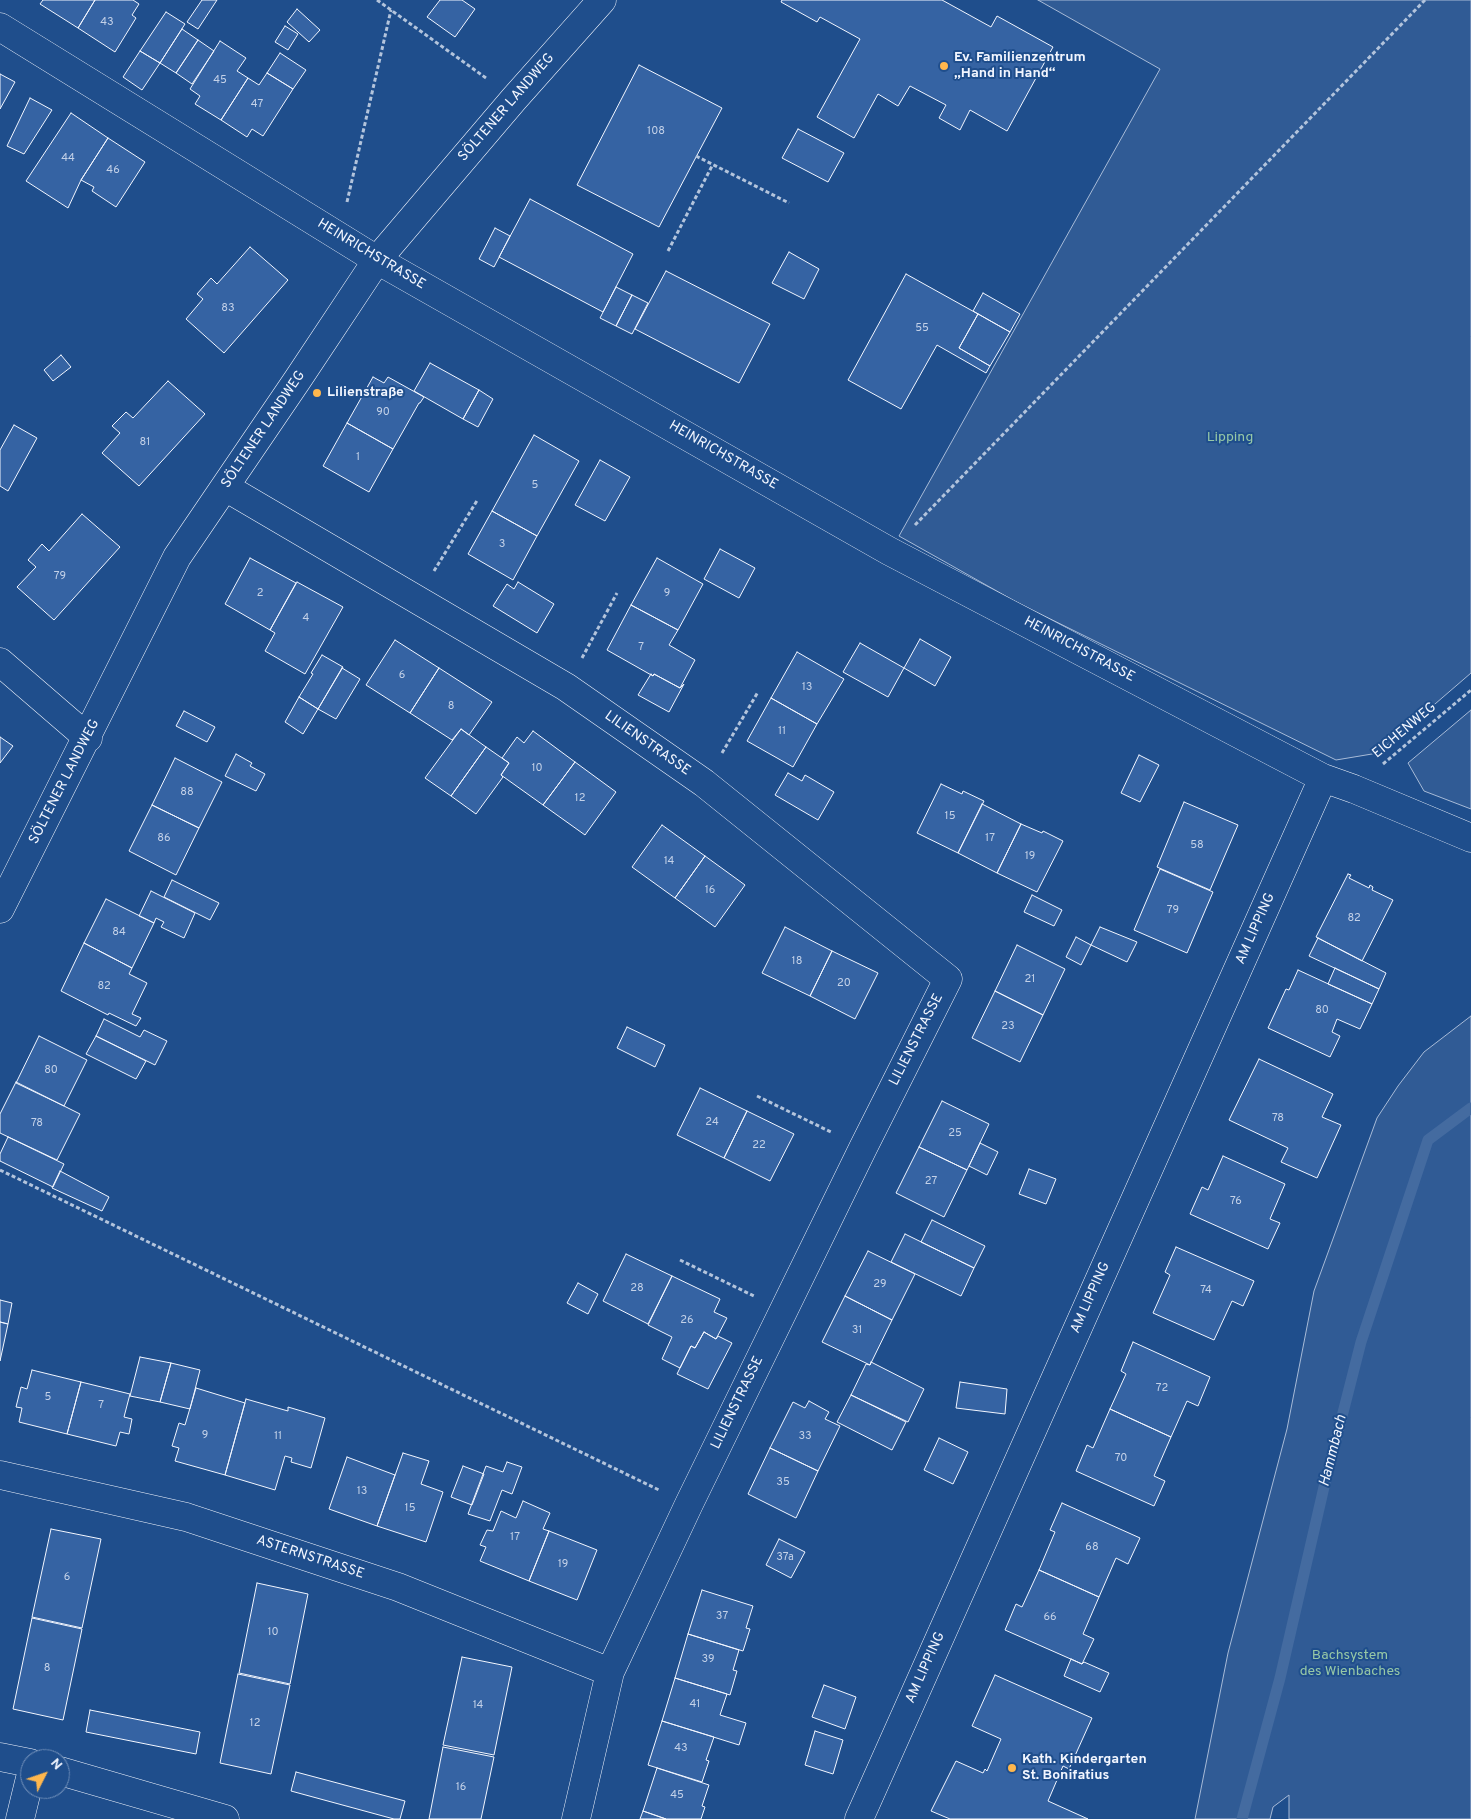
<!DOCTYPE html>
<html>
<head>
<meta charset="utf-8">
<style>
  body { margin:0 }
  #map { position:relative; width:1471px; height:1819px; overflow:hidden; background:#1f4e8c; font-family:Overpass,sans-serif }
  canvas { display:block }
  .north { position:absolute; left:20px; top:1749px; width:50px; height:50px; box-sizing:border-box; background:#1f4e8c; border:1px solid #7391ba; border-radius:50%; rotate:49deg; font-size:14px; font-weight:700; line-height:20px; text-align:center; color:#f2f6ff }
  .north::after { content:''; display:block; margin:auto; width:18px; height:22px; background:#ffb74d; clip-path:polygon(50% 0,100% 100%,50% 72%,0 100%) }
</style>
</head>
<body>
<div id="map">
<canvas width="1471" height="1819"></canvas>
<div class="north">N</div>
</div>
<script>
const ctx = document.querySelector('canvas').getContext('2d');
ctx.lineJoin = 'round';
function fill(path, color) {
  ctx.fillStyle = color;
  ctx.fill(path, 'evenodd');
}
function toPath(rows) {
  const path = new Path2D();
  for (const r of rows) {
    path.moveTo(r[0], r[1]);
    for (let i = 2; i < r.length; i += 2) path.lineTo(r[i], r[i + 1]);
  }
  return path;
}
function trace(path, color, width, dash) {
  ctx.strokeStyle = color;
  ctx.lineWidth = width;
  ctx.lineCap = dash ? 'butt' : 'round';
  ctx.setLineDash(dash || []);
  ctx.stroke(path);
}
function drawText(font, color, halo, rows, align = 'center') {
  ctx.font = font + ' Overpass,sans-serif';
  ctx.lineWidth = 4;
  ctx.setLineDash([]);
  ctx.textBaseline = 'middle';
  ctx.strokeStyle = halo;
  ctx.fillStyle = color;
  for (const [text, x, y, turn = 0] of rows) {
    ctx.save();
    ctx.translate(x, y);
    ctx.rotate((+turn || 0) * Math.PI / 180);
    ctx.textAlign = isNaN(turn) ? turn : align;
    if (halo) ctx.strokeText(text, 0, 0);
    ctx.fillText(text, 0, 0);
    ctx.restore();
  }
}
const built = toPath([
  [1038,0,1471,0,1471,673,1378,753,1336,760,1018,603,899,536,1160,69,1038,0],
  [1471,710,1471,809,1424,791,1408,763,1471,710],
  [1471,1016,1471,1819,1289,1819,1289,1795,1273,1807,1270,1819,1195,1819,1228,1653,1287,1429,1314,1291,1377,1118,1398,1086,1424,1052,1471,1016]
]);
fill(built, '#305b95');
trace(built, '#a8bbd7', 1);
trace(toPath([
  [1242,1819,1280,1678,1324,1487,1361,1342,1428,1140,1471,1108]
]), '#446ba0', 11);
const building = toPath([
  [43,0,95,0,78,28,40,4,43,0],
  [95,0,133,0,139,4,132,15,136,18,115,52,78,28,95,0],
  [202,0,217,0,198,29,187,22,202,0],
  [440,0,462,0,475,9,455,37,427,17,440,0],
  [782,0,942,0,991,27,997,16,1053,47,1007,131,970,110,960,130,939,118,946,105,910,86,898,106,878,94,854,138,817,117,860,39,820,17,817,22,781,2,782,0],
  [297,9,320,30,309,42,287,22,297,9],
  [166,12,185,24,160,63,140,51,166,12],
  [285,26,298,34,288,50,275,42,285,26],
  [182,29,198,40,176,73,160,63,182,29],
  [198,40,214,51,192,84,176,73,198,40],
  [220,41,246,58,237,71,248,78,221,120,195,104,200,96,190,89,220,41],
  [140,51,160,63,142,90,123,77,140,51],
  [280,53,306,70,293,89,267,73,280,53],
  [639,65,722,108,659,227,577,185,639,65],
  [267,73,293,89,263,136,252,129,247,137,221,120,248,78,259,85,267,73],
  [0,74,15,82,0,109,0,74],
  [30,98,52,110,24,154,7,146,30,98],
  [71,113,108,138,81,180,68,208,26,181,71,113],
  [798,129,844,153,828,182,782,158,798,129],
  [108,138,145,162,116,207,92,191,94,187,81,180,108,138],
  [530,199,633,254,603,312,499,257,530,199],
  [495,228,510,236,494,267,479,259,495,228],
  [250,247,288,280,224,353,186,319,203,299,197,294,211,278,217,284,250,247],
  [789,252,819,269,804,299,772,283,789,252],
  [666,271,770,324,739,383,635,329,666,271],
  [906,274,978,314,959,348,990,366,986,373,937,345,901,409,848,380,906,274],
  [616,287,632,295,616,326,600,318,616,287],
  [983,293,1020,314,1010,332,973,311,983,293],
  [632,295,648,303,632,334,616,326,632,295],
  [978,314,1010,332,990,366,959,348,978,314],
  [61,355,71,367,53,381,44,370,61,355],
  [430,363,479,390,463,419,414,391,430,363],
  [373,377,384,383,388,377,424,397,420,403,419,403,393,449,347,423,373,377],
  [168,381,205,414,139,486,102,453,120,433,112,426,126,412,133,418,168,381],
  [479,390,493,399,478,427,463,419,479,390],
  [347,423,393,449,369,492,323,466,347,423],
  [14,425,37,438,8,491,0,486,0,450,14,425],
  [534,435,579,461,537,536,492,511,534,435],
  [600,460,630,477,605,521,575,505,600,460],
  [492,511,537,536,513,580,468,554,492,511],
  [82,514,120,547,54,620,17,587,36,567,28,560,42,544,49,551,82,514],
  [720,549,755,568,739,598,704,579,720,549],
  [250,558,296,583,270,630,225,604,250,558],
  [657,558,703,584,678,630,631,605,657,558],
  [297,582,343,607,305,674,265,651,275,633,270,630,297,582],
  [518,582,554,604,537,633,493,606,507,584,514,589,518,582],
  [631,605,678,630,669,645,695,660,680,688,654,674,653,676,607,650,631,605],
  [920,639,951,657,935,686,904,668,920,639],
  [395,640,439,668,410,713,366,685,395,640],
  [860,643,904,668,888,697,843,672,860,643],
  [797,652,844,679,817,724,771,698,797,652],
  [322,655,343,667,318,709,299,697,313,674,311,673,322,655],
  [342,668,360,679,336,719,318,709,342,668],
  [439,668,492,702,469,735,461,729,452,740,410,713,439,668],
  [651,674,653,676,654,674,680,688,684,684,669,712,638,695,651,674],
  [299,697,318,709,303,734,285,722,299,697],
  [771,698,817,724,793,767,747,741,771,698],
  [184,711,215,727,207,742,176,726,184,711],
  [461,729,486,747,451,796,425,778,461,729],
  [533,731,575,762,543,805,501,775,509,763,502,758,517,737,524,743,533,731],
  [0,737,13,746,0,763,0,737],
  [486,747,509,763,501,775,503,777,476,814,451,796,486,747],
  [236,754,252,763,250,766,265,774,256,791,225,776,236,754],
  [1139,755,1159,765,1140,802,1121,793,1139,755],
  [175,758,222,782,199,828,152,805,175,758],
  [575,762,616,792,585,835,543,805,575,762],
  [788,773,802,781,805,775,834,792,818,820,775,795,788,773],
  [941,784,962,794,963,791,984,801,958,853,917,833,941,784],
  [1184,802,1238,825,1210,890,1157,867,1184,802],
  [982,804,1021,824,997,873,958,853,982,804],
  [152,805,199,828,176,875,129,851,152,805],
  [1021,824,1042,833,1043,831,1063,841,1037,892,997,873,1021,824],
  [662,825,705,856,675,898,632,867,662,825],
  [705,856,745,885,715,927,675,898,705,856],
  [1160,869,1213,892,1187,953,1134,930,1160,869],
  [1348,874,1351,875,1349,878,1369,888,1370,885,1373,887,1372,890,1393,900,1362,961,1316,937,1348,874],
  [172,880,219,903,210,920,164,897,172,880],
  [151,891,195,913,184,938,161,927,164,922,156,918,154,923,139,916,151,891],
  [1032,895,1062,910,1054,926,1024,912,1032,895],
  [106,899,154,923,132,968,84,943,106,899],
  [785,927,832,951,810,996,762,973,785,927],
  [1100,927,1137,942,1127,962,1091,945,1100,927],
  [1076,937,1091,945,1081,965,1066,957,1076,937],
  [1318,938,1386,973,1379,989,1309,956,1318,938],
  [84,943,132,968,129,974,147,983,132,1014,141,1018,136,1026,109,1013,108,1015,61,991,84,943],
  [1017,945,1065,969,1043,1015,995,991,1017,945],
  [832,951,878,973,855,1019,810,996,832,951],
  [1335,968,1379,989,1372,1004,1328,984,1335,968],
  [1298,970,1372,1004,1360,1029,1337,1019,1332,1032,1340,1036,1330,1057,1268,1028,1286,989,1289,990,1298,970],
  [995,991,1043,1015,1020,1062,972,1038,995,991],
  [104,1019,140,1037,144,1030,167,1041,155,1065,96,1036,104,1019],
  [627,1027,665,1045,655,1067,617,1048,627,1027],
  [39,1036,87,1060,64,1106,16,1083,39,1036],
  [96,1036,146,1061,136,1079,86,1054,96,1036],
  [1259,1059,1333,1094,1322,1117,1341,1125,1317,1178,1281,1162,1288,1148,1229,1120,1259,1059],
  [16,1082,80,1114,57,1160,0,1133,0,1114,16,1082],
  [700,1088,747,1111,724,1158,677,1135,700,1088],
  [942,1101,989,1124,967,1170,919,1147,942,1101],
  [747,1111,794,1134,770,1181,724,1158,747,1111],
  [8,1137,64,1164,53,1187,0,1161,0,1154,8,1137],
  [980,1143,998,1152,987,1175,969,1166,980,1143],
  [919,1147,967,1170,944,1217,896,1193,919,1147],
  [1223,1156,1285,1184,1270,1219,1280,1223,1268,1249,1190,1214,1202,1187,1208,1190,1223,1156],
  [1029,1169,1056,1179,1046,1204,1019,1194,1029,1169],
  [60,1171,109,1197,102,1211,52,1188,60,1171],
  [932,1220,985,1246,974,1268,921,1242,932,1220],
  [905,1234,974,1268,961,1296,891,1262,905,1234],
  [1176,1247,1254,1281,1243,1306,1232,1301,1214,1340,1153,1313,1170,1275,1165,1272,1176,1247],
  [868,1251,915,1274,892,1320,845,1296,868,1251],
  [626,1254,672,1276,648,1324,603,1301,626,1254],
  [672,1276,720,1299,714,1312,727,1318,716,1339,704,1332,695,1348,691,1346,680,1368,662,1359,672,1337,648,1325,672,1276],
  [578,1283,598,1294,588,1314,567,1303,578,1283],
  [845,1296,892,1320,870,1365,822,1342,845,1296],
  [0,1300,12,1303,8,1324,0,1322,0,1300],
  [0,1322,8,1324,0,1361,0,1322],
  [704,1332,716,1339,718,1336,732,1343,708,1389,677,1374,691,1346,695,1348,704,1332],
  [1133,1342,1210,1377,1198,1406,1187,1401,1171,1437,1110,1409,1126,1374,1121,1371,1133,1342],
  [140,1357,171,1363,160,1402,130,1396,140,1357],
  [871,1362,924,1389,908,1422,851,1395,866,1364,870,1365,871,1362],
  [171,1363,200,1370,190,1409,160,1402,171,1363],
  [32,1370,81,1382,67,1434,19,1422,22,1408,16,1407,21,1387,27,1389,32,1370],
  [81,1382,130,1394,124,1417,132,1419,129,1434,120,1432,116,1446,67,1434,81,1382],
  [960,1382,1007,1389,1005,1414,956,1408,960,1382],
  [196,1388,245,1403,225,1475,175,1461,179,1448,172,1446,179,1423,185,1425,196,1388],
  [851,1395,906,1422,892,1450,837,1422,851,1395],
  [246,1399,288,1411,288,1407,325,1418,311,1468,291,1462,292,1458,285,1456,275,1490,225,1475,246,1399],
  [809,1401,829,1412,825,1419,840,1426,818,1471,770,1448,793,1402,805,1408,809,1401],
  [1110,1409,1171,1437,1154,1476,1165,1481,1154,1506,1076,1471,1087,1445,1093,1448,1110,1409],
  [939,1438,968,1452,953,1484,924,1470,939,1438],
  [770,1448,818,1471,796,1518,748,1494,770,1448],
  [403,1453,429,1461,421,1484,443,1492,426,1542,377,1526,403,1453],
  [347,1457,395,1475,377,1526,329,1509,347,1457],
  [507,1462,522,1467,512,1494,502,1490,490,1521,468,1514,486,1466,503,1472,507,1462],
  [463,1466,484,1474,472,1505,451,1497,463,1466],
  [523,1501,550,1513,543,1529,549,1531,529,1581,480,1561,486,1547,480,1545,487,1530,493,1531,501,1511,516,1518,523,1501],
  [1062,1503,1140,1538,1128,1564,1116,1558,1099,1597,1039,1570,1055,1532,1050,1530,1062,1503],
  [51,1529,101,1539,82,1628,32,1617,51,1529],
  [549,1531,597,1550,577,1600,529,1581,549,1531],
  [779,1539,805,1552,791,1578,766,1565,779,1539],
  [1039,1570,1099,1597,1083,1634,1094,1639,1082,1664,1005,1630,1016,1604,1022,1607,1039,1570],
  [257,1583,308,1594,290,1684,239,1673,257,1583],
  [702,1590,753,1606,746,1628,750,1629,743,1651,688,1634,702,1590],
  [32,1618,82,1629,63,1720,13,1709,32,1618],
  [688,1634,739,1650,733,1670,737,1671,730,1695,675,1678,688,1634],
  [462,1657,512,1667,494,1755,443,1745,462,1657],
  [1071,1659,1082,1664,1084,1662,1109,1673,1100,1692,1064,1676,1071,1659],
  [238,1674,290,1685,271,1774,220,1763,238,1674],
  [995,1675,1092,1718,1069,1769,1063,1766,1048,1801,1088,1819,950,1819,931,1811,956,1761,983,1773,985,1769,987,1771,1001,1739,972,1726,995,1675],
  [675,1678,727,1694,720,1715,746,1723,739,1745,662,1721,675,1678],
  [824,1685,856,1697,845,1729,812,1717,824,1685],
  [90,1710,200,1732,196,1754,86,1732,90,1710],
  [662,1721,714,1737,706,1760,709,1761,702,1782,648,1765,662,1721],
  [815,1731,843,1740,833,1774,805,1765,815,1731],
  [443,1747,494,1757,481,1819,429,1819,443,1747],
  [657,1768,709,1785,702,1806,705,1807,701,1819,666,1819,643,1811,657,1768],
  [296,1772,405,1801,400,1819,394,1819,291,1791,296,1772],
  [643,1811,666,1819,640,1819,643,1811]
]);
fill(building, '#3563a3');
trace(building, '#f2f6ff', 1);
const minor = toPath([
  [0,27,377,260,889,551,1323,778,1354,789,1471,838],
  [225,487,566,687,704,783,948,979,863,1148,689,1504,610,1672,576,1819],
  [0,662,88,738],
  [0,909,177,557,298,379,377,260,514,99,602,0],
  [0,1475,186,1517,398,1587,610,1672],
  [0,1757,30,1763],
  [60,1771,225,1819],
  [20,1819,30,1778],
  [859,1819,1323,778]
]);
trace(minor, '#f2f6ff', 29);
trace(toPath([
  [377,0,486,78],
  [696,156,789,203],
  [347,202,391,10],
  [668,251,712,166],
  [915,525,1425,0],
  [434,571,478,499],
  [582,658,617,593],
  [722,753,758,692],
  [1383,764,1471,690],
  [757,1096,833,1133],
  [0,1170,659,1490],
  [680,1260,754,1296]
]), '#b3c4dc', 3, [4, 2.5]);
trace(minor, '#1f4e8c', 28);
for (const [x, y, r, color] of [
  [944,66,5,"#ffb74d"],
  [317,393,5,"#ffb74d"],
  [1012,1768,5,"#ffb74d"]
]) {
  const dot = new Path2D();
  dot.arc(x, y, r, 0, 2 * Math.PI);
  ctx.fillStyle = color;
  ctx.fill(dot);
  trace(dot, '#1f4e8c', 2);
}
drawText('11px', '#c3d1e8', null, [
  ["43",107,23],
  ["45",220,81],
  ["47",257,105],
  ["108",656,132],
  ["44",68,159],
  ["46",113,171],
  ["83",228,309],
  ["55",922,329],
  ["90",383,413],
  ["81",145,443],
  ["1",358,458],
  ["5",535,486],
  ["3",502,545],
  ["79",60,577],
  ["2",260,594],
  ["9",667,594],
  ["4",306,619],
  ["7",641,648],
  ["6",402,676],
  ["13",807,688],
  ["8",451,707],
  ["11",782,732],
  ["10",537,769],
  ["88",187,793],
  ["12",580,799],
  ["15",950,817],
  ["86",164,839],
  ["17",990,839],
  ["58",1197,846],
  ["19",1030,857],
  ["14",669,862],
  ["16",710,891],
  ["79",1173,911],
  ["82",1354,919],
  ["84",119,933],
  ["18",797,962],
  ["21",1030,980],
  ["20",844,984],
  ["82",104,987],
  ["80",1322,1011],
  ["23",1008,1027],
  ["80",51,1071],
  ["78",1278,1119],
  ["24",712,1123],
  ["78",37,1124],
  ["25",955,1134],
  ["22",759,1146],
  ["27",931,1182],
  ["76",1236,1202],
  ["29",880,1285],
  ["28",637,1289],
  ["74",1206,1291],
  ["26",687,1321],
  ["31",857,1331],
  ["72",1162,1389],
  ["5",48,1398],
  ["7",101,1406],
  ["9",205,1436],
  ["11",278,1437],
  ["33",805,1437],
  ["70",1121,1459],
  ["35",783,1483],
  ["13",362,1492],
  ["15",410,1509],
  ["17",515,1538],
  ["68",1092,1548],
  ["37a",785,1558],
  ["19",563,1565],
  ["6",67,1578],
  ["37",722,1617],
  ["66",1050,1618],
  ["10",273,1633],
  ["39",708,1660],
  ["8",47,1669],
  ["41",695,1705],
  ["14",478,1706],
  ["12",255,1724],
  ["43",681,1749],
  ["16",461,1788],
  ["45",677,1796]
]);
drawText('bold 14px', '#f2f6ff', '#1f4e8c', [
  ["Ev. Familienzentrum",954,58],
  ["„Hand in Hand“",954,74],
  ["Lilienstraße",327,393],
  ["Kath. Kindergarten",1022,1760],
  ["St. Bonifatius",1022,1776]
], 'left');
drawText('14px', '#f2f6ff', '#1f4e8c', [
  ["SÖLTENER LANDWEG",507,108,-49],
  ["HEINRICHSTRASSE",371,255,31],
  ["SÖLTENER LANDWEG",264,430,-56],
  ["HEINRICHSTRASSE",723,456,30],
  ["HEINRICHSTRASSE",1079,650,28],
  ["EICHENWEG",1405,731,-40],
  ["LILIENSTRASSE",647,744,35],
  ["SÖLTENER LANDWEG",65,782,-63],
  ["AM LIPPING",1256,929,-66],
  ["LILIENSTRASSE",917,1040,-63],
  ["AM LIPPING",1091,1298,-66],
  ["LILIENSTRASSE",738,1403,-64],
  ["ASTERNSTRASSE",310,1558,18],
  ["AM LIPPING",926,1668,-66]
]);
drawText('14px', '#97c8a6', '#1f4e8c', [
  ["Lipping",1230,438],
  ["Bachsystem",1350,1656],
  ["des Wienbaches",1350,1672]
]);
drawText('italic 15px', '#f2f6ff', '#1f4e8c', [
  ["Hammbach",1334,1451,-76]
]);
</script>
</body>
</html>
